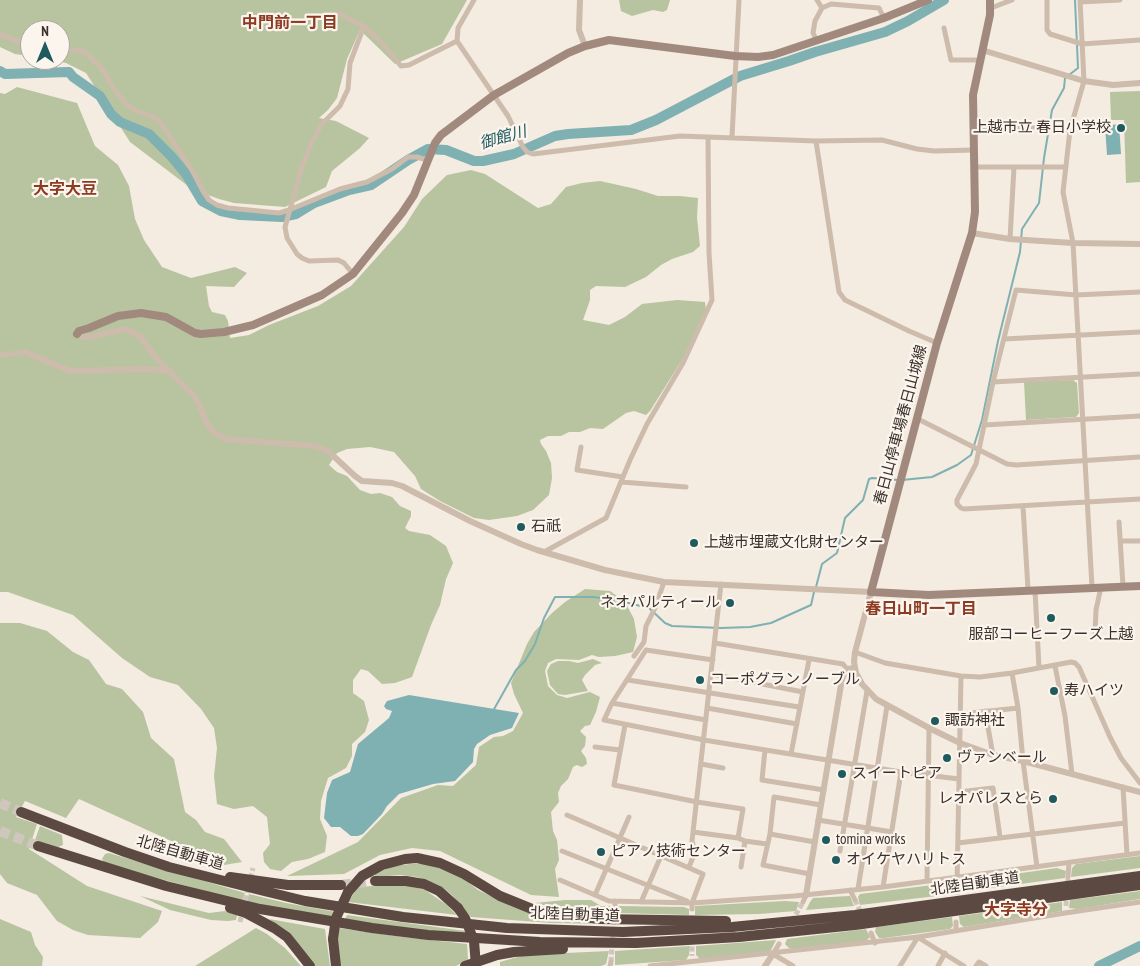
<!DOCTYPE html>
<html>
<head>
<meta charset="utf-8">
<style>
  body { margin:0 }
  #map { position:relative; width:1140px; height:966px; overflow:hidden; background:#f4ebe1; font-family:"PT Sans Narrow",sans-serif }
  canvas { display:block }
  .north { position:absolute; left:20px; top:20px; width:50px; height:50px; box-sizing:border-box; background:#fbf5ee; border:1px solid #aea6a0; border-radius:50%; rotate:0deg; font-size:14px; font-weight:700; line-height:20px; text-align:center; color:#3b302b }
  .north::after { content:''; display:block; margin:auto; width:18px; height:22px; background:#1f5a5e; clip-path:polygon(50% 0,100% 100%,50% 72%,0 100%) }
</style>
</head>
<body>
<div id="map">
<canvas width="1140" height="966"></canvas>
<div class="north">N</div>
</div>
<script>
const ctx = document.querySelector('canvas').getContext('2d');
ctx.lineJoin = 'round';
function fill(path, color) {
  ctx.fillStyle = color;
  ctx.fill(path, 'evenodd');
}
function toPath(rows) {
  const path = new Path2D();
  for (const r of rows) {
    path.moveTo(r[0], r[1]);
    for (let i = 2; i < r.length; i += 2) path.lineTo(r[i], r[i + 1]);
  }
  return path;
}
function trace(path, color, width, dash) {
  ctx.strokeStyle = color;
  ctx.lineWidth = width;
  ctx.lineCap = dash ? 'butt' : 'round';
  ctx.setLineDash(dash || []);
  ctx.stroke(path);
}
function drawText(font, color, halo, rows, align = 'center') {
  ctx.font = font + ' "PT Sans Narrow","Noto Sans JP",sans-serif';
  ctx.lineWidth = 4.5;
  ctx.setLineDash([]);
  ctx.textBaseline = 'middle';
  ctx.strokeStyle = halo;
  ctx.fillStyle = color;
  for (const [text, x, y, turn = 0] of rows) {
    ctx.save();
    ctx.translate(x, y);
    ctx.rotate((+turn || 0) * Math.PI / 180);
    ctx.textAlign = isNaN(turn) ? turn : align;
    if (halo) ctx.strokeText(text, 0, 0);
    ctx.fillText(text, 0, 0);
    ctx.restore();
  }
}
fill(toPath([
  [0,0,467,0,442,44,395,64,360,30,347,59,337,98,328,110,319,118,336,121,369,138,360,148,332,171,326,187,285,207,234,203,219,199,192,189,130,142,86,73,66,63,52,60,60,60,60,30,30,30,30,56,15,54,0,47],
  [619,0,670,0,667,10,663,12,653,10,632,16,621,11],
  [17,87,77,103,95,146,118,165,129,186,135,219,144,240,162,267,191,278,235,267,247,273,234,287,206,286,209,306,212,312,225,315,228,321,230,338,249,335,269,325,318,306,351,286,404,227,422,199,447,175,471,170,485,174,538,208,551,204,566,187,582,183,600,181,636,189,658,196,680,196,698,198,697,218,700,246,693,252,672,259,661,265,646,277,625,287,596,286,590,290,590,300,583,320,609,325,625,317,642,304,677,300,705,302,706,310,682,360,650,411,646,415,634,411,626,413,603,429,590,428,580,432,569,432,561,436,548,436,540,440,541,444,546,451,551,463,552,478,549,495,533,510,517,516,489,520,474,518,440,501,421,489,415,476,394,452,370,447,347,449,337,453,329,465,337,472,347,476,360,490,371,494,380,493,392,497,400,506,411,511,411,516,405,528,409,531,430,535,446,546,453,563,446,579,440,605,431,625,412,677,395,683,382,684,368,671,361,669,353,680,353,693,364,701,369,720,365,732,352,744,352,756,346,768,328,778,321,801,320,819,327,836,325,852,308,859,292,862,281,871,270,869,264,862,263,853,270,844,267,817,253,806,234,809,217,804,214,776,217,748,214,728,201,709,178,685,150,677,122,658,73,615,8,592,0,592,0,93,5,94],
  [1140,91,1140,182,1126,183,1124,120,1111,120,1110,92],
  [1073,380,1077,383,1079,413,1076,417,1026,420,1024,382],
  [585,589,610,591,625,602,634,619,637,637,633,652,615,656,599,657,592,655,579,660,556,659,548,663,545,671,548,686,557,695,567,698,590,692,600,697,596,712,590,725,585,726,580,731,586,737,585,746,581,751,586,758,587,764,582,767,577,765,573,767,568,779,561,786,558,793,559,802,551,812,553,831,557,840,559,860,555,869,559,897,531,895,440,851,412,848,380,855,344,874,287,876,358,842,401,798,438,785,453,786,476,765,479,747,494,737,503,736,513,731,523,713,514,694,511,683,527,644,534,632,552,613,565,602],
  [0,623,20,623,47,631,73,652,89,660,106,684,122,689,143,712,151,738,174,759,185,812,196,820,205,832,224,839,242,862,224,865,79,799,66,818,25,801,16,817,37,824,29,849,87,886,162,911,158,922,140,938,88,935,73,930,57,921,37,895,7,883,0,874],
  [593,659,602,663,595,665,585,675,582,680,588,691,565,695,558,694,550,685,547,671,551,664,558,661,569,661,578,663],
  [40,826,62,835,63,845,58,847,35,840],
  [109,853,245,893,242,901,105,864,102,859,105,854],
  [1140,856,1140,868,1071,877,1072,868,1076,864],
  [410,864,425,864,442,868,463,878,478,890,493,897,611,922,611,924,551,923,471,917,452,895,442,887,429,881,417,877,400,875,375,877,375,874,393,866],
  [1057,868,1066,871,1065,878,961,892,961,883,964,881],
  [949,883,955,886,954,894,860,905,858,897,860,894],
  [402,884,425,890,447,905,457,915,348,902,358,887],
  [1140,891,1140,899,1078,909,1069,908,1070,900],
  [249,894,286,903,336,912,334,919,247,902],
  [140,896,209,913,225,911,237,915,236,920,228,921,211,920,170,910],
  [850,896,854,906,806,910,810,902,813,898],
  [565,900,591,900,601,906,612,906,612,914,559,909,535,903],
  [785,901,799,902,796,911,759,914,695,915,695,906],
  [1062,902,1062,911,964,927,960,924,959,916],
  [617,906,684,907,689,909,689,915,617,913],
  [347,915,466,931,467,935,344,921],
  [952,917,953,926,950,929,884,938,879,938,875,932,876,927],
  [0,919,31,932,35,945,43,957,42,966,0,966],
  [269,919,325,929,330,966,314,966,287,934],
  [256,928,267,934,285,948,301,966,195,966],
  [339,928,403,937,467,944,468,960,456,966,338,966,336,946],
  [866,929,870,937,866,941,795,949,789,948,785,944,787,939],
  [776,940,769,954,701,960,696,955,696,946],
  [690,946,689,955,686,960,615,965,615,951],
  [609,951,606,964,601,966,500,966,500,962,524,955]
]), '#b8c4a0');
fill(toPath([
  [1119,124,1121,154,1107,155,1105,126],
  [409,695,519,713,512,728,490,735,477,744,474,749,473,762,455,781,433,784,399,794,387,806,382,814,363,834,358,836,351,836,340,827,331,827,324,818,327,793,332,780,350,772,358,744,389,718,392,711,386,709,384,706,387,701]
]), '#7fb0b2');
trace(toPath([
  [1069,75,1078,68,1075,0],
  [902,480,932,477,957,465,971,455,982,420,998,341,1020,252,1022,229,1039,203,1044,158,1052,110,1064,88,1065,78],
  [816,587,822,564,837,553,845,518,863,500,869,479,872,478,898,480],
  [493,711,516,670,525,661,535,644,544,618,555,597,594,597,620,601,649,608,665,623,672,626,721,628,750,627,771,623,811,605,814,592]
]), '#7fb0b2', 2);
trace(toPath([
  [0,71,5,74,69,72,73,77,100,96,111,114,120,122,149,134,172,157,186,174,202,201,221,211,240,215,282,217,296,214,314,203,349,190,371,185,408,160,428,149,446,150,474,161,483,161,514,154,555,136,568,134,631,130,656,120,740,76,789,61,815,52,885,32,908,21,944,0],
  [1099,966,1140,946]
]), '#7fb0b2', 10);
trace(toPath([
  [855,900,862,915],
  [957,902,957,885],
  [1066,906,1068,877],
  [792,921,803,902],
  [240,922,253,868],
  [692,939,692,956],
  [611,962,614,917]
]), '#cfc6bd', 5, [5, 2.5]);
trace(toPath([
  [0,803,21,812],
  [0,831,38,846],
  [341,885,375,881]
]), '#cfc6bd', 10, [10, 5]);
trace(toPath([
  [474,0,458,28,457,41,508,116,523,147,527,152,533,154,680,136,816,141,882,140,917,149,934,151,974,150],
  [817,0,822,8],
  [1047,0,1047,30,1050,34,1082,44,1140,40],
  [1080,0,1084,81,1070,130,1063,192,1073,243,1092,587],
  [1080,2,1120,0],
  [991,8,1012,0],
  [337,13,364,26,382,43,401,66,409,65,457,41],
  [944,28,951,60,981,60],
  [0,34,16,41,30,43],
  [817,41,813,33,815,21,822,8,831,4,879,8,884,18],
  [60,47,85,52,103,70,115,90,126,104,137,111,155,118,161,123,192,170,203,191,209,200,217,205,228,208,279,213,289,210,340,189,367,182,392,169,408,157,417,157,427,160],
  [974,131,1046,127,1070,130],
  [732,137,739,0],
  [816,141,839,292,845,300,909,331,937,343],
  [974,167,1066,167],
  [1010,239,1014,167],
  [353,274,344,263,338,260,309,261,302,258,297,254,287,238,285,227,302,167,312,142,322,124,340,106,348,89,350,63,364,26],
  [1140,292,1076,295,1016,290,993,382,976,464,957,500,957,504,961,508,964,509,1140,499],
  [1004,339,1140,332],
  [0,354,4,355,25,352],
  [993,382,1140,374],
  [918,419,1007,464,1016,465,1140,457],
  [984,425,1140,416],
  [581,447,577,470,623,477],
  [621,482,686,487],
  [1023,506,1028,589],
  [1119,522,1123,586],
  [1121,541,1140,541],
  [544,552,606,518,630,460,647,424,683,363,712,300,709,253,708,137],
  [1035,590,1039,668],
  [1095,635,1096,610,1101,587],
  [715,643,843,664,847,669],
  [855,652,885,663,961,676,980,677,1012,673,1071,662,1075,663,1079,667,1110,737,1121,758,1140,783],
  [634,656,644,642,646,626,655,608,664,582],
  [713,660,646,650,612,703,604,720,704,740,901,772,959,779],
  [1055,666,1065,716,1072,774],
  [1012,673,1018,708,1023,761,1037,867],
  [711,674,803,692],
  [628,680,799,707],
  [612,703,706,720],
  [707,708,797,724],
  [985,711,993,755],
  [961,714,1018,708],
  [625,725,614,785,697,802,743,809,738,838],
  [595,747,620,750],
  [765,750,762,780,824,790],
  [791,754,809,660],
  [701,764,723,768],
  [1123,787,1127,855],
  [959,792,993,788,1000,837],
  [567,815,703,874,692,903,692,909],
  [818,820,892,832],
  [693,832,738,838,745,841,767,844],
  [770,834,815,842],
  [958,843,1125,823],
  [562,851,687,901],
  [840,851,867,691],
  [689,867,695,852,692,841,693,832,721,584],
  [741,867,745,841],
  [810,874,763,865,770,834,774,797,821,805],
  [1068,877,1069,863],
  [560,880,609,901,692,903,794,896,883,887,1140,853],
  [927,881,929,728],
  [957,885,961,676],
  [883,887,901,772],
  [858,889,887,706],
  [850,890,855,900],
  [595,895,629,817],
  [641,902,661,856],
  [803,902,806,895],
  [615,910,615,901],
  [956,931,956,922],
  [871,933,875,943],
  [919,938,964,966],
  [773,954,793,966],
  [773,954,779,944],
  [610,966,611,962],
  [650,966,918,937,1065,913,1140,902],
  [900,966,918,937],
  [938,966,945,953],
  [976,966,979,962,986,966]
]), '#cdbbac', 5);
trace(toPath([
  [580,0,579,30,585,46],
  [982,50,1084,81,1113,85,1140,83],
  [972,233,1010,239,1073,243,1140,244],
  [77,334,82,337,89,337,126,329,141,337,155,357,194,396,199,404,207,424,215,433,226,439,315,446,328,451,355,476,362,481,392,483,402,486,470,521,521,544,537,550,605,570,664,582,871,592,855,652,854,662,856,673,862,684,876,699,929,728,960,743,993,755,1023,761,1140,792],
  [25,352,70,371,146,369,170,371],
  [806,895,842,679,847,669,855,668],
  [765,966,773,954]
]), '#cdbbac', 6);
trace(toPath([
  [990,0,990,15,973,95,975,212,972,233,937,343,871,592,929,595,1140,586],
  [77,334,79,331,89,328,118,316,141,313,166,317,195,333,201,334,224,332,253,325,322,295,353,274,402,213,414,195,435,143,441,135,494,95,568,53,585,46,609,40,735,56,758,57,773,55,884,18,928,0]
]), '#a18a7d', 8);
trace(toPath([
  [21,812,125,852,169,867,260,890,305,901,403,917,507,928,623,932,732,927,855,915,1140,876],
  [38,846,166,886,260,909,372,928,428,935,540,942,636,943,739,937,855,925,1140,885],
  [230,877,288,885,341,885],
  [375,881,406,881,424,884,439,891,458,908],
  [348,892,362,876,382,865,405,859,417,858,440,863,464,874,500,896,532,909,551,913,600,919,726,921],
  [230,908,246,913,274,928,287,937,310,966],
  [333,939,336,966],
  [465,966,497,955,514,952,563,949]
]), '#5c4a42', 10);
trace(toPath([
  [458,908,465,918,474,941,476,966],
  [333,939,336,918,348,892]
]), '#5c4a42', 10);
for (const [x, y, r, color] of [
  [1121,128,5,"#1f5a5e"],
  [521,527,5,"#1f5a5e"],
  [694,543,5,"#1f5a5e"],
  [730,603,5,"#1f5a5e"],
  [1051,618,5,"#1f5a5e"],
  [700,680,5,"#1f5a5e"],
  [1054,691,5,"#1f5a5e"],
  [935,721,5,"#1f5a5e"],
  [947,758,5,"#1f5a5e"],
  [842,774,5,"#1f5a5e"],
  [1053,799,5,"#1f5a5e"],
  [826,840,5,"#1f5a5e"],
  [601,852,5,"#1f5a5e"],
  [836,860,5,"#1f5a5e"]
]) {
  const dot = new Path2D();
  dot.arc(x, y, r, 0, 2 * Math.PI);
  ctx.fillStyle = color;
  ctx.fill(dot);
  trace(dot, '#fbf5ee', 2);
}
drawText('15px', '#3b302b', '#fbf5ee', [
  ["上越市立 春日小学校",1111,128,"right"],
  ["石祇",531,527],
  ["上越市埋蔵文化財センター",704,543],
  ["ネオパルティール",720,603,"right"],
  ["服部コーヒーフーズ上越",1051,635,"center"],
  ["コーポグランノーブル",710,680],
  ["寿ハイツ",1064,691],
  ["諏訪神社",945,721],
  ["ヴァンベール",957,758],
  ["スイートピア",852,774],
  ["レオパレスとら",1043,799,"right"],
  ["tomina works",836,840],
  ["ピアノ技術センター",611,852],
  ["オイケヤハリトス",846,860]
], 'left');
drawText('15px', '#3b302b', '#fbf5ee', [
  ["春日山停車場春日山城線",901,425,-75],
  ["北陸自動車道",180,853,16],
  ["北陸自動車道",975,884,-8],
  ["北陸自動車道",575,915,2]
]);
drawText('bold 16px', '#8c3b22', '#fbf5ee', [
  ["中門前一丁目",290,23],
  ["大字大豆",65,189],
  ["春日山町一丁目",921,609],
  ["大字寺分",1016,910]
]);
drawText('italic 16px', '#1f5a5e', '#fbf5ee', [
  ["御館川",503,138,-16]
]);
</script>
</body>
</html>
